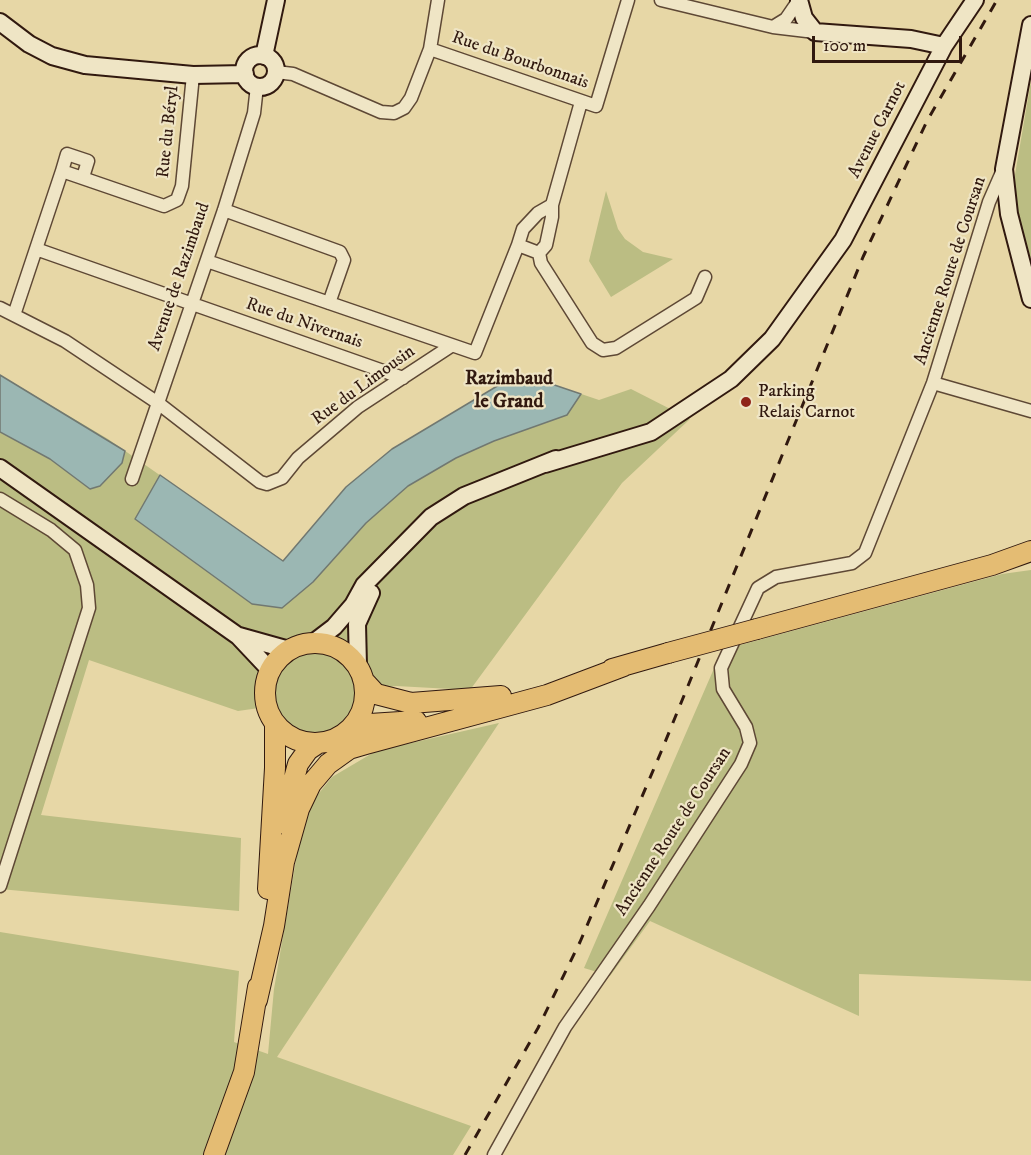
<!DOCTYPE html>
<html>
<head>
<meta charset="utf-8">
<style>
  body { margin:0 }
  #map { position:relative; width:1031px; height:1155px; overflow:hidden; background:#e7d7a6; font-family:"IM FELL DW Pica",serif }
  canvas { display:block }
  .scale { position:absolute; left:812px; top:36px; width:150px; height:27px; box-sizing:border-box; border:3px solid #31190f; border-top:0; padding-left:8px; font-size:18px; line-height:21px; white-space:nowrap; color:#31190f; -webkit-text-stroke:4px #efe5c5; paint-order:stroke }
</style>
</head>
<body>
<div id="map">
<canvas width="1031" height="1155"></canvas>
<div class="scale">100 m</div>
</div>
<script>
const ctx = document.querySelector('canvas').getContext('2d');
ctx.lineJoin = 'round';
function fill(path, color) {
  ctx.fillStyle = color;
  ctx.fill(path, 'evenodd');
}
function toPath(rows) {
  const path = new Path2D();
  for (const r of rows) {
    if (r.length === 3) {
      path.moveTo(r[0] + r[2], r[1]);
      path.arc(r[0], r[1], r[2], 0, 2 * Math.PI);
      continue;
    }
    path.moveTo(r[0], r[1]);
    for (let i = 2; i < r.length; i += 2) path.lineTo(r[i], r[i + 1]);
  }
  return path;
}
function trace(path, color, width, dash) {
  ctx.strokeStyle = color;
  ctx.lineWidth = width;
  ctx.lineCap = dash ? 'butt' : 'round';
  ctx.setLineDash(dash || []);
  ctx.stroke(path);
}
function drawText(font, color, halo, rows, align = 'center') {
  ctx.font = font + ' "IM FELL DW Pica",serif';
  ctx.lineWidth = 4.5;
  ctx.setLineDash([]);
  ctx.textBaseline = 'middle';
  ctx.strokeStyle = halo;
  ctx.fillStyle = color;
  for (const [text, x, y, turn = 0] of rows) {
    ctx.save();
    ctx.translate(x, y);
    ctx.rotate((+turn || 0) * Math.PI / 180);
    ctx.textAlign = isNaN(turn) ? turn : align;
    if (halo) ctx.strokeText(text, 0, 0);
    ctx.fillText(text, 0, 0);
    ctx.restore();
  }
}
fill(toPath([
  [1031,81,1031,260,1012,192],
  [606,191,618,229,625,239,643,252,673,259,611,297,589,261],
  [519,373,599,400,631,389,690,419,622,483,470,690,396,686,359,692,357,708,345,725,324,736,307,736,287,727,273,706,238,711,89,660,41,815,241,838,239,911,0,889,0,375,108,439,283,561,346,487,392,449],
  [1031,570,1031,981,859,974,859,1016,650,921,610,976,584,968,722,650,1002,574],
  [499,723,277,1057,471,1126,453,1155,0,1155,0,932,239,971,234,1042,268,1054,274,989,298,848,311,803,332,777,376,751]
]), '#bbbd83');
const water = toPath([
  [519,373,581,394,567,415,494,441,456,458,408,486,366,523,313,582,282,608,252,604,135,519,160,475,283,561,346,487,392,449,519,373],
  [0,375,125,451,122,463,100,486,90,489,50,459,0,432,0,375]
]);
fill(water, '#9bb7b3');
trace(water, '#717871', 1.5);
const street = toPath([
  [661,0,773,27,815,32],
  [773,27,786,19,799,0],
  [430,49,596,106,628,0],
  [276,72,293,74,381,112,394,113,404,108,411,98,430,49,438,0],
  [62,171,67,154,88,161,83,177],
  [552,205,552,217,546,245,539,253,518,245,523,229,538,213,552,205],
  [552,205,581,102],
  [224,210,340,252,344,260,329,303],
  [36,249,403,378],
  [539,253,541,263,592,343,603,350,616,348,696,298,705,277],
  [207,261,475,353,518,245],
  [0,308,65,341,158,403,260,482,267,484,282,478,298,458,358,407,451,346],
  [14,315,62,171,164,206,177,200,182,186,193,75],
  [933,383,1031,411],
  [132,479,224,210,254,113,257,86],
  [0,499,51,530,75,550,87,585,89,608,0,886],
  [494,1155,565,1027,649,906,741,764,750,743,746,727,723,689,721,668,758,588,776,577,852,563,865,553,933,383,989,202,1003,170]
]);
const secondary = toPath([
  [799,0,804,18,815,32,911,39,944,46],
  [0,22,29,44,52,56,85,65,193,75,245,74],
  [1031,25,1004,169,1009,214,1031,299],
  [260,71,16],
  [264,56,276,0],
  [545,464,651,432,731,379,772,339,843,240,944,46,975,0],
  [0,468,238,636,270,670],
  [239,636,289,650],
  [313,643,334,627,353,605,364,585,431,517,464,496,556,459],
  [358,666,357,624,371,593]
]);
const primary = toPath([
  [757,629,992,565,1031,551],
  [315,693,50],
  [612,669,668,653],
  [364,681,376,694,411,703,501,696],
  [350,730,370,724,416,721],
  [282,823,298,764,308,750,317,744],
  [268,889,275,768,275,724],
  [257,1000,274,926,284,862,299,809,311,784,328,764,349,749,366,744,547,695,624,666],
  [214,1155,244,1072,258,987]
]);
trace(street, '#5e4835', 15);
trace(secondary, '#31190f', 20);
trace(primary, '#31190f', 22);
trace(street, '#efe5c5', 12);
trace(secondary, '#efe5c5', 16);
trace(primary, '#e4bc73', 20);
trace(toPath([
  [465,1155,538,1028,580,942,661,752,863,257,927,121,997,0]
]), '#31190f', 3, [10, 10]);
const primaryBridge = toPath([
  [668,653,757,629]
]);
trace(primaryBridge, '#31190f', 22, []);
trace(primaryBridge, '#e4bc73', 20);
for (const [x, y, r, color] of [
  [746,402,6,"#8f2418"]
]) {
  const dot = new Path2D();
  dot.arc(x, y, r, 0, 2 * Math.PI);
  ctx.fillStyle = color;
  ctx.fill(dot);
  trace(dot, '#efe5c5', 2);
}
drawText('18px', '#31190f', '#efe5c5', [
  ["Rue du Bourbonnais",520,61,19],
  ["Avenue Carnot",878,130,-63],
  ["Rue du Béryl",169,132,-84],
  ["Ancienne Route de Coursan",951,271,-72],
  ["Avenue de Razimbaud",180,277,-71],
  ["Rue du Nivernais",304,324,19],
  ["Rue du Limousin",364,386,-36],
  ["Ancienne Route de Coursan",674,832,-57]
]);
drawText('18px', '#31190f', '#efe5c5', [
  ["Parking",758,392],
  ["Relais Carnot",758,413]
], 'left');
drawText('bold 20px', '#31190f', '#efe5c5', [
  ["Razimbaud",509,380],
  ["le Grand",509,403]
]);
</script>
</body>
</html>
